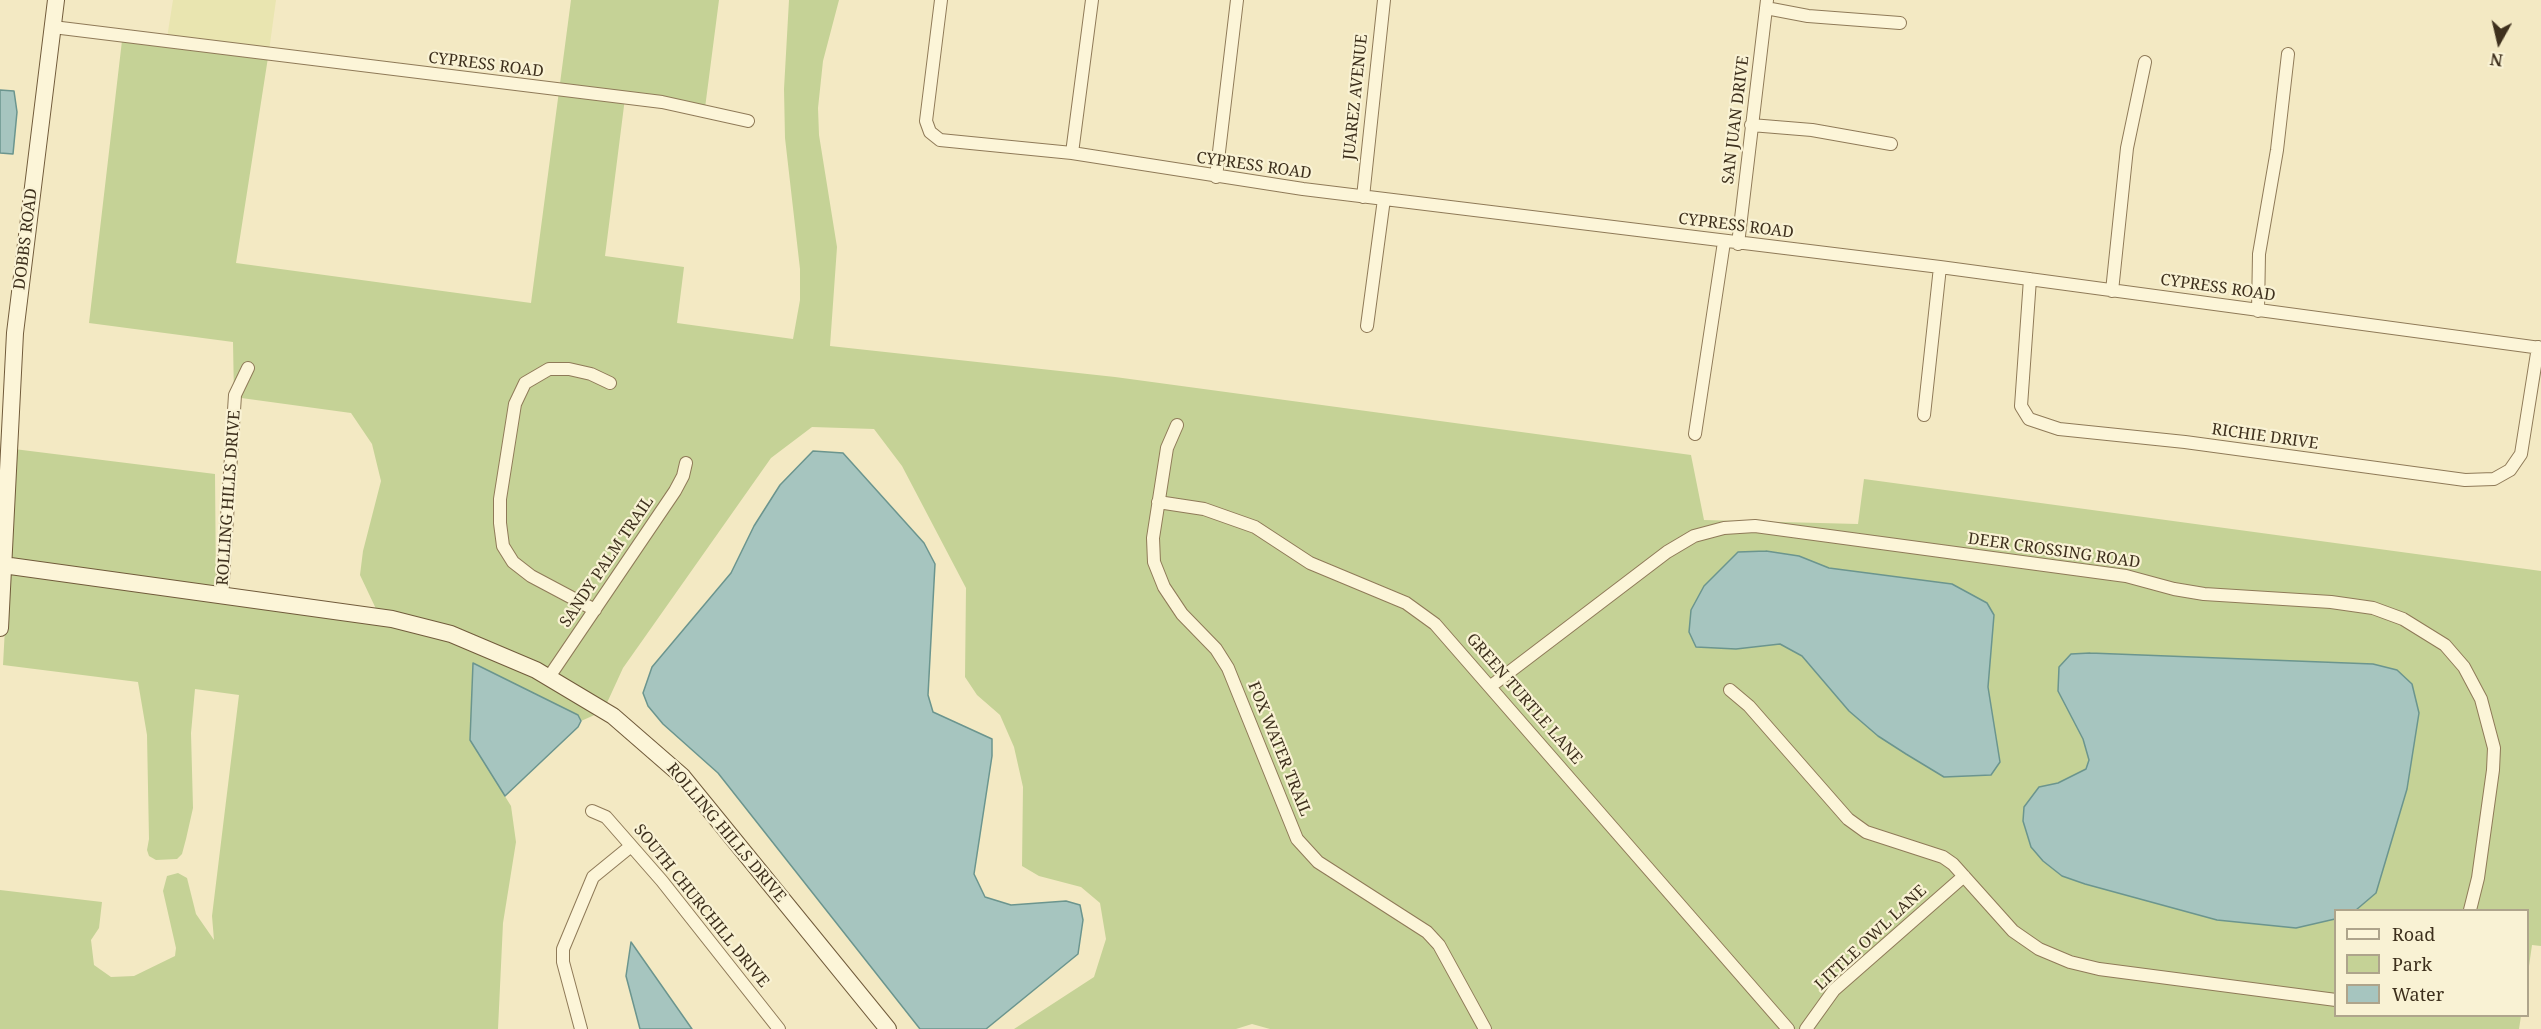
<!DOCTYPE html>
<html>
<head>
<meta charset="utf-8">
<style>
  body { margin:0 }
  #map { position:relative; width:2541px; height:1029px; overflow:hidden; background:#f3e9c3; font-family:"Noto Serif",serif }
  canvas { display:block }
  .legend { position:absolute; left:2334px; top:909px; width:195px; height:108px; box-sizing:border-box; background:#f9f2d4; border:2px solid #aea48b; margin:0; padding:8px 10px; list-style:none; font-size:18px; color:#3e301d }
  .legend li { display:flex; align-items:center; gap:12px; height:30px }
  .legend b { width:30px; border:2px solid #aea48b }
  .north { position:absolute; left:2469px; top:12px; width:60px; height:60px; -webkit-text-stroke:4px #f9f2d4; paint-order:stroke; rotate:188deg; font-size:16px; font-weight:700; line-height:24px; text-align:center; color:#3e301d }
  .north::after { content:''; display:block; margin:auto; width:21px; height:27px; background:#3e301d; clip-path:polygon(50% 0,100% 100%,50% 72%,0 100%) }
</style>
</head>
<body>
<div id="map">
<canvas width="2541" height="1029"></canvas>
<ul class="legend">
<li><b style="height:8px;background:#fcf5d8"></b>Road</li>
<li><b style="height:16px;background:#c5d296"></b>Park</li>
<li><b style="height:16px;background:#a6c5bf"></b>Water</li>
</ul>
<div class="north">N</div>
</div>
<script>
const ctx = document.querySelector('canvas').getContext('2d');
ctx.lineJoin = 'round';
function fill(path, color) {
  ctx.fillStyle = color;
  ctx.fill(path, 'evenodd');
}
function toPath(rows) {
  const path = new Path2D();
  for (const r of rows) {
    path.moveTo(r[0], r[1]);
    for (let i = 2; i < r.length; i += 2) path.lineTo(r[i], r[i + 1]);
  }
  return path;
}
function trace(path, color, width, dash) {
  ctx.strokeStyle = color;
  ctx.lineWidth = width;
  ctx.lineCap = dash ? 'butt' : 'round';
  ctx.setLineDash(dash || []);
  ctx.stroke(path);
}
function drawText(font, color, halo, rows, align = 'center') {
  ctx.font = font + ' "Noto Serif",serif';
  ctx.lineWidth = 4.5;
  ctx.setLineDash([]);
  ctx.textBaseline = 'middle';
  ctx.strokeStyle = halo;
  ctx.fillStyle = color;
  for (const [text, x, y, turn = 0] of rows) {
    ctx.save();
    ctx.translate(x, y);
    ctx.rotate((+turn || 0) * Math.PI / 180);
    ctx.textAlign = isNaN(turn) ? turn : align;
    if (halo) ctx.strokeText(text, 0, 0);
    ctx.fillText(text, 0, 0);
    ctx.restore();
  }
}
fill(toPath([
  [173,0,276,0,269,51,167,38]
]), '#e9e5b0');
fill(toPath([
  [571,0,719,0,705,108,625,98,605,256,684,267,677,323,793,339,800,300,800,269,785,138,784,89,789,0,839,0,823,61,818,108,819,135,837,247,830,346,1115,377,1691,455,1704,520,1858,524,1864,479,2541,571,2541,946,2532,945,2528,973,2528,910,2356,910,2376,893,2372,664,2090,653,2076,725,2083,739,2089,760,2086,769,2058,783,2039,787,2024,807,2023,821,2031,847,2043,861,2296,928,2335,919,2336,1016,2521,1016,2519,1029,1270,1029,1252,1024,1236,1029,1014,1029,1094,977,1106,939,1100,903,1081,887,1039,876,1022,866,1023,787,1014,747,1000,715,977,695,965,677,966,588,902,466,874,429,812,427,771,458,623,668,606,705,377,611,360,575,363,551,381,481,372,444,351,413,234,397,233,342,89,323,123,32,269,51,236,263,531,303],
  [1766,551,1799,556,1829,568,1952,584,1987,603,1994,615,1988,687,2000,762,1991,775,1944,777,1906,754,1878,736,1849,711,1802,656,1780,644],
  [14,449,215,474,216,589,9,560],
  [8,572,346,617,450,639,512,664,599,713,581,721,578,715,473,664,470,740,511,806,516,842,503,923,498,1029,0,1029,0,890,102,902,99,928,91,940,94,965,111,977,134,976,175,956,176,948,163,891,167,876,178,873,187,878,196,914,214,940,212,916,239,695,195,689,191,733,193,808,186,839,182,854,177,859,156,860,149,856,147,850,149,839,147,735,138,682,3,665]
]), '#c5d296');
const water = toPath([
  [0,90,14,91,17,112,13,154,0,153,0,90],
  [813,451,843,453,924,543,935,564,928,695,933,712,992,739,992,756,974,874,985,897,1011,905,1066,901,1080,905,1083,920,1078,954,986,1029,920,1029,718,773,663,724,648,706,643,693,652,667,731,573,754,526,780,485,813,451],
  [1766,551,1799,556,1829,568,1952,584,1987,603,1994,615,1988,687,2000,762,1991,775,1944,777,1906,754,1878,736,1849,711,1802,656,1780,644,1736,649,1696,647,1689,632,1691,610,1704,586,1738,552,1766,551],
  [2090,653,2373,664,2397,670,2412,684,2419,713,2407,789,2376,893,2356,910,2336,910,2335,919,2296,928,2217,920,2085,884,2062,876,2043,861,2031,847,2023,821,2024,807,2039,787,2058,783,2086,769,2089,760,2083,739,2058,691,2059,667,2071,654,2090,653],
  [473,663,578,715,581,721,578,727,505,796,470,740,473,663],
  [631,942,692,1029,640,1029,626,976,631,942]
]);
fill(water, '#a6c5bf');
trace(water, '#6b958e', 1.5);
const street = toPath([
  [941,0,926,121,930,132,940,140,1072,153,1303,189,1940,267,2541,348],
  [1766,8,1808,16,1900,23],
  [53,27,662,102,748,121],
  [1751,125,1812,130,1891,144],
  [1072,153,1092,0],
  [1216,177,1237,0],
  [1363,197,1384,0],
  [1738,244,1767,0],
  [2030,279,2021,406,2029,419,2059,429,2185,442,2465,480,2494,479,2510,470,2521,454,2538,347],
  [2112,291,2127,148,2145,62],
  [2258,311,2259,254,2277,150,2288,54],
  [1367,326,1384,199],
  [1924,415,1940,267],
  [1177,425,1167,448,1153,538,1154,562,1164,587,1182,614,1216,649,1228,668,1297,839,1318,862,1427,932,1439,945,1485,1029],
  [1695,434,1724,242],
  [1158,502,1204,509,1255,527,1310,563,1406,603,1435,624,1788,1029],
  [222,595,235,395,248,368],
  [595,610,531,576,513,562,503,546,500,523,500,499,515,404,525,383,549,369,569,369,591,374,610,383],
  [549,677,675,491,683,476,686,463],
  [1491,686,1667,552,1694,536,1724,528,1755,526,2126,576,2174,589,2204,594,2331,602,2373,608,2403,619,2445,645,2464,667,2481,699,2494,748,2493,770,2478,878,2470,910],
  [1730,690,1749,706,1848,819,1866,832,1943,857,1953,864,2013,931,2039,949,2070,962,2099,969,2336,1000],
  [592,811,606,817,662,881,779,1029],
  [581,1029,563,962,563,949,593,877,631,846],
  [1806,1029,1834,990,1964,876]
]);
const secondary = toPath([
  [3,565,392,619,451,634,536,670,613,716,682,776,888,1029],
  [0,628,15,333,56,0]
]);
trace(street, '#8f7a58', 14);
trace(secondary, '#715b3b', 18);
trace(street, '#fcf5d8', 12);
trace(secondary, '#fcf5d8', 16);
drawText('16px', '#3e301d', '#f9f2d4', [
  ["CYPRESS ROAD",486,65,7],
  ["JUAREZ AVENUE",1356,97,-84],
  ["SAN JUAN DRIVE",1736,120,-83],
  ["CYPRESS ROAD",1254,166,8],
  ["CYPRESS ROAD",1736,226,7],
  ["DOBBS ROAD",26,239,-83],
  ["CYPRESS ROAD",2218,288,8],
  ["RICHIE DRIVE",2265,437,8],
  ["ROLLING HILLS DRIVE",229,498,-86],
  ["DEER CROSSING ROAD",2054,551,8],
  ["SANDY PALM TRAIL",607,562,-56],
  ["GREEN TURTLE LANE",1524,699,49],
  ["FOX WATER TRAIL",1279,749,68],
  ["ROLLING HILLS DRIVE",726,833,50],
  ["SOUTH CHURCHILL DRIVE",701,906,51],
  ["LITTLE OWL LANE",1871,938,-43]
]);
</script>
</body>
</html>
